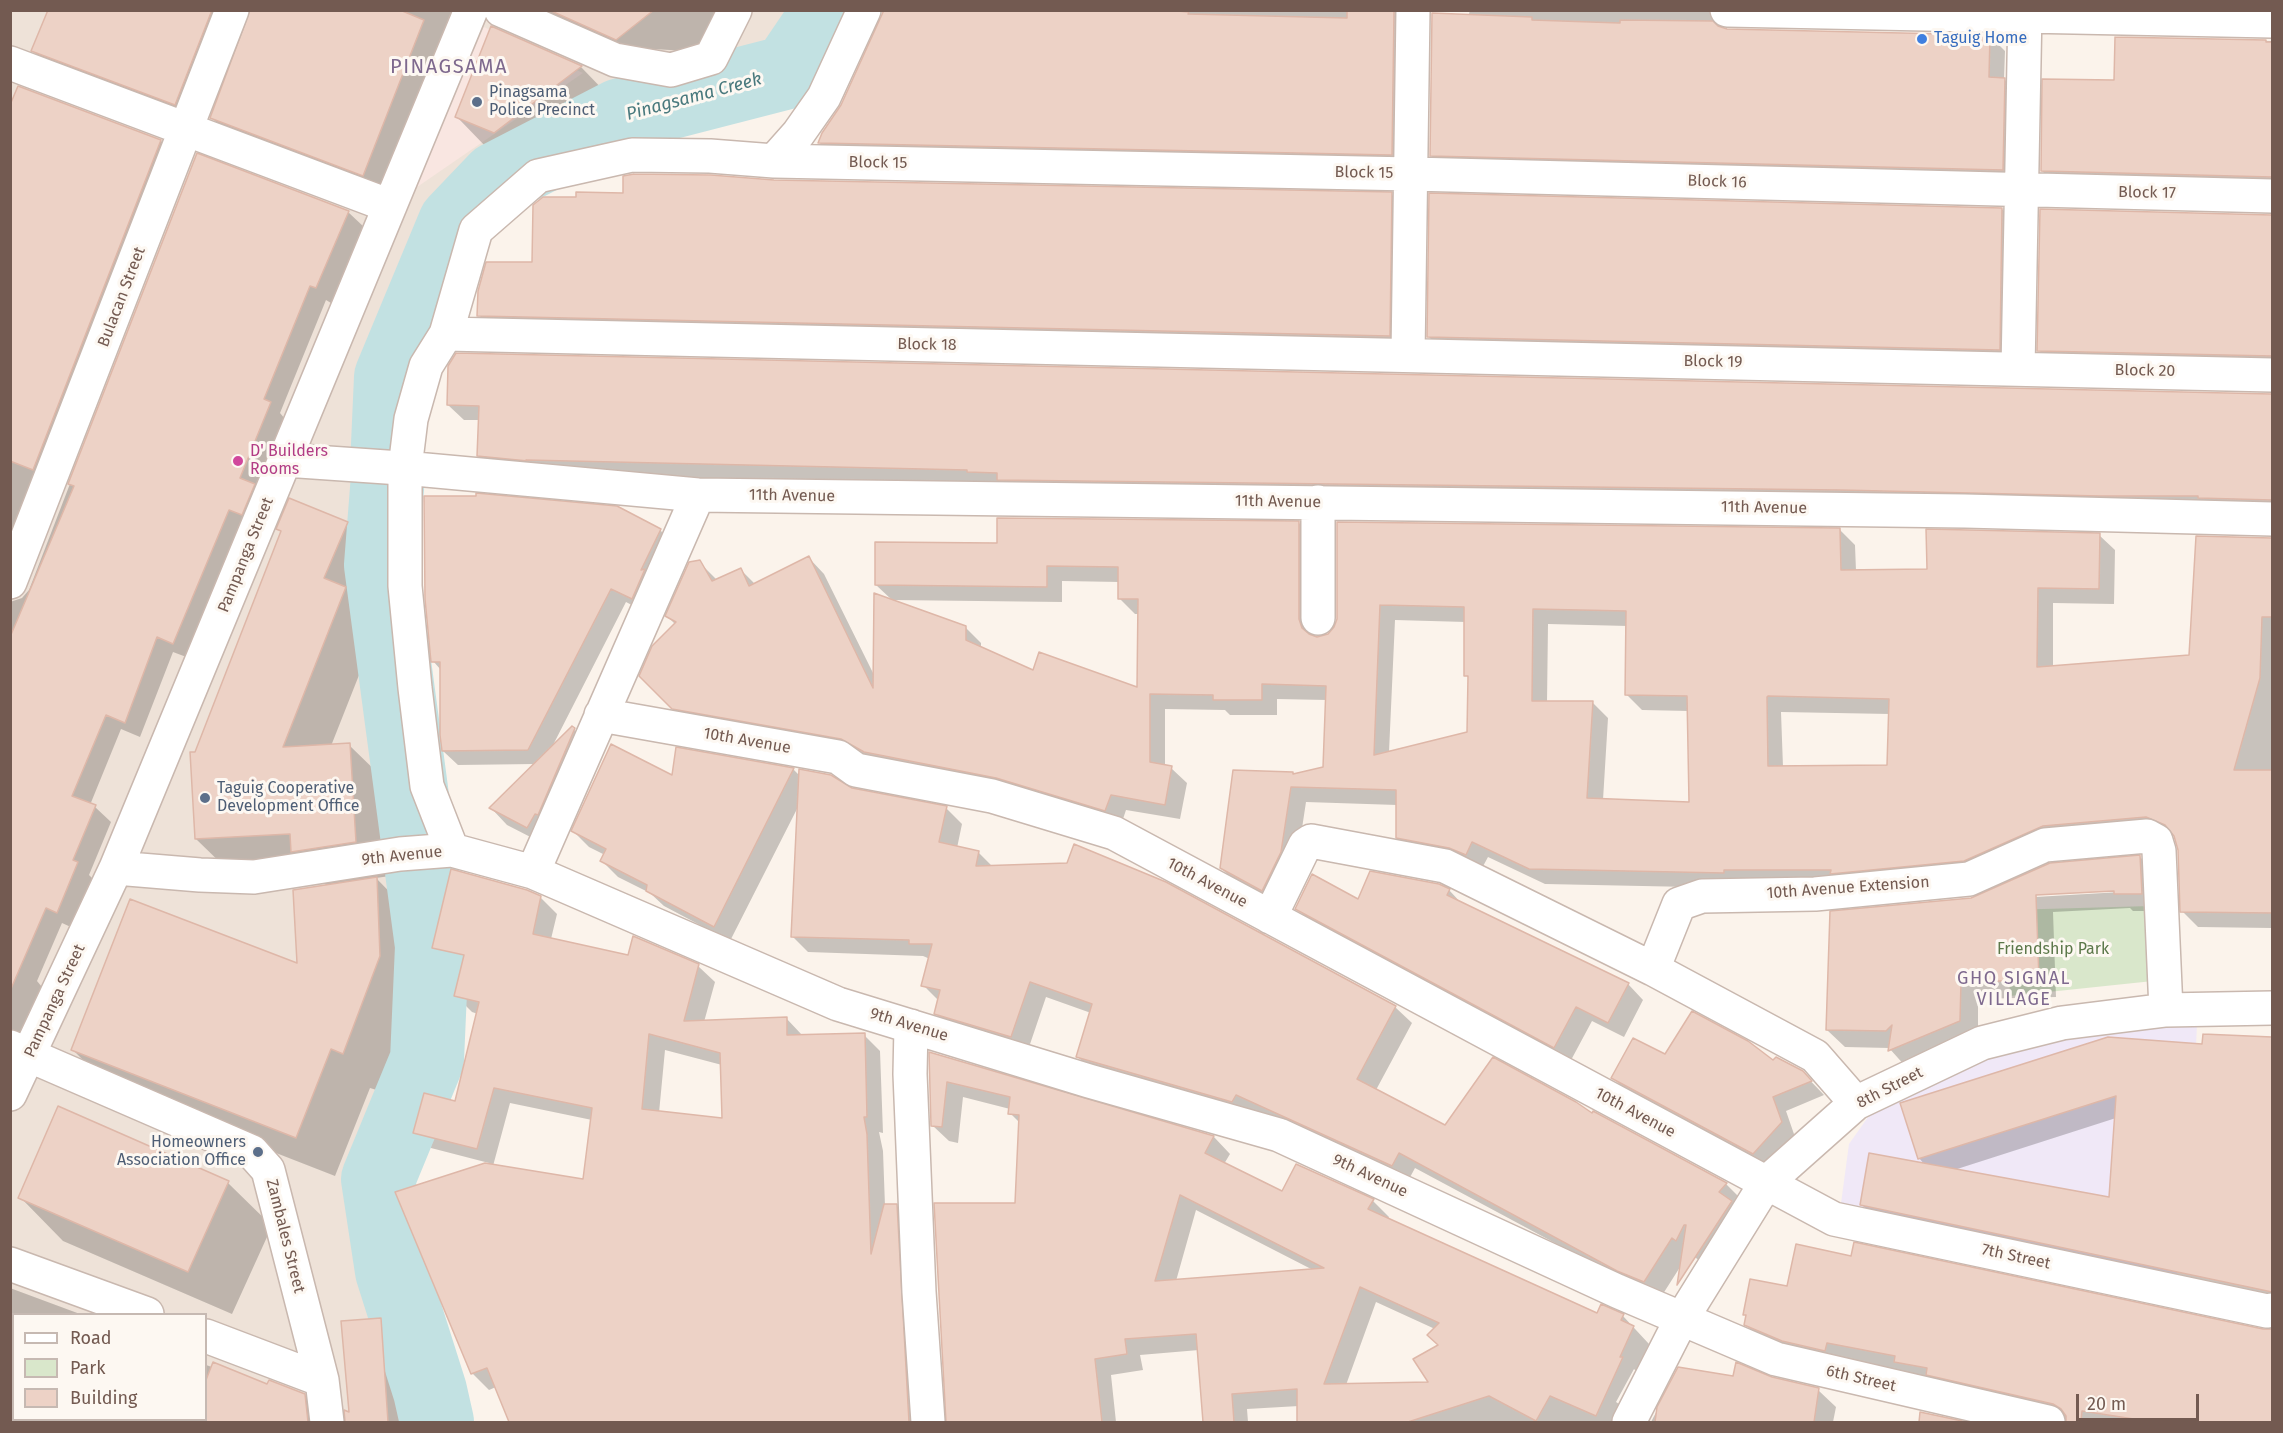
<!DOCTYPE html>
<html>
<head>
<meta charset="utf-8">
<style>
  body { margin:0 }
  #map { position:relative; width:2283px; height:1433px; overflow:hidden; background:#fbf3eb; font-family:"Fira Sans",sans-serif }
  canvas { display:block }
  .frame { position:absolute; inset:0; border:12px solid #735a51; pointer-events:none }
  .legend { position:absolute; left:12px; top:1313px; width:195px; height:108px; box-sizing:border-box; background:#fdf8f2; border:2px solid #c6b9b2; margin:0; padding:8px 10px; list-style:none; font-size:18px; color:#735a51 }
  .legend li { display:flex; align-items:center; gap:12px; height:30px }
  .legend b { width:30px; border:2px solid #c6b9b2 }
  .scale { position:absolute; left:2076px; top:1394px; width:123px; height:27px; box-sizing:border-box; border:3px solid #735a51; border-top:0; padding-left:8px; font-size:18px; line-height:21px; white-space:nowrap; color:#735a51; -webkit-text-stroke:4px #fdf8f2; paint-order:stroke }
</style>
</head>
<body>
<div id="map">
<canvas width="2283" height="1433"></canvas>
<div class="frame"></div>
<ul class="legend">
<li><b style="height:8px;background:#fff"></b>Road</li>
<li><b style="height:16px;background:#d9e7cb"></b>Park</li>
<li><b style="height:16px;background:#edd2c6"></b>Building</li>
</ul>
<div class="scale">20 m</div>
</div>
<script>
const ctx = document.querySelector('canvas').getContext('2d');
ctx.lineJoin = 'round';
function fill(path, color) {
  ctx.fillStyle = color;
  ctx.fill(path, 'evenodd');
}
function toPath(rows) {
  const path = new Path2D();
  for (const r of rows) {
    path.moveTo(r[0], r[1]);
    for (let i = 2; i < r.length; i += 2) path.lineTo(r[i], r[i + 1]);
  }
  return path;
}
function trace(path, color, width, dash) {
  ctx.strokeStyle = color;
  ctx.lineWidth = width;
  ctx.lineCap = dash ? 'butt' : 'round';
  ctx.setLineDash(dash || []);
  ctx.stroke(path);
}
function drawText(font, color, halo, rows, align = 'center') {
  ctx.font = font + ' "Fira Sans",sans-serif';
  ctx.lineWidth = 6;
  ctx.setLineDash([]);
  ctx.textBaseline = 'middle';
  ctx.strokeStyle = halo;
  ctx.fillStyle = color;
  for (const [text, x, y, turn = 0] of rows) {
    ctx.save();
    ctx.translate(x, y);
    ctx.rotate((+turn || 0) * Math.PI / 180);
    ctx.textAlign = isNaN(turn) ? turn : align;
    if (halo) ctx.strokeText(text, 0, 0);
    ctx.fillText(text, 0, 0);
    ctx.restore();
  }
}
fill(toPath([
  [10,11,797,11,786,43,704,81,602,100,442,199,368,362,359,518,380,684,411,1013,361,1190,430,1422,11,1422],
  [14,1314,206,1314,206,1420,14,1420]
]), '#eee2d8');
fill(toPath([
  [484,27,583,73,407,194]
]), '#f9e6e1');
fill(toPath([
  [2197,1024,2191,1152,2176,1282,1840,1211,1849,1144,1873,1110,1964,1066,2094,1030]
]), '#f0e8f7');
fill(toPath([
  [2150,906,2153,981,2010,996,2006,910]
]), '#d9e7cb');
fill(toPath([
  [49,10,241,10,192,121,50,68,33,51],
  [252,10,452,10,381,192,229,135,212,118],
  [527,10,736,10,716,53,654,49,652,54,634,56],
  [886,10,1405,10,1407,170,835,158,820,143,842,106],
  [1470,10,1732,10,1726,16,1724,30,1990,36,2005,51,2004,79,2020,95,2018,185,1447,171,1431,155],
  [492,28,581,67,612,99,526,164,488,149,457,117],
  [2116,38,2272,41,2272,192,2058,186,2042,171,2115,82],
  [19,88,161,141,176,157,10,584,10,109],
  [197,155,348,212,364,227,331,303,326,300,280,413,285,419,189,658,173,652,140,737,121,729,90,805,95,807,111,822,89,875,93,879,73,928,62,923,37,981,42,987,20,1039,10,1035,10,602,22,598,29,590],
  [773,181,1391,194,1407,210,1405,352,495,332,479,315,534,264,577,199],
  [2002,209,2016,224,2014,364,1443,351,1429,337],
  [2041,210,2272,216,2272,371,2054,366,2039,350],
  [457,354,2272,395,2272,514,540,475,495,471,479,455,480,420,464,420,448,405],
  [617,508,660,530,675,545,647,613,626,602,552,747,572,728,591,746,544,844,507,825,491,808,535,764,458,765,443,751,441,670,433,661],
  [347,523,382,557,362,605,380,622,331,746,349,745,384,779,390,876,376,878,415,918,419,996,383,1092,370,1088,335,1176,112,1089,73,1050,298,965,327,886,310,869,231,873,196,839,196,753,282,533,278,529],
  [1299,523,1314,538,1315,638,1329,635,1336,628,1338,619,1338,523,1840,530,1855,545,1856,571,1928,570,2099,535,2115,550,2114,604,2053,603,2053,668,2190,656,2268,539,2272,543,2272,946,2271,944,2271,928,2198,927,2182,911,2179,850,2176,837,2163,832,1980,876,1739,888,1545,884,1488,857,1481,870,1413,853,1397,837,1397,805,1306,802,1296,868,1278,905,1237,884,1221,868,1294,775,1325,768,1327,700,1277,699,1277,715,1230,715,1225,710,1165,709,1165,766,1171,768,1187,783,1180,819,1126,810,1121,825,689,724,641,675,676,625,667,616,699,562,717,580,741,570,756,585,809,558,824,574,875,677,965,627,981,643,981,649,1034,672,1138,690,1139,614,1135,614,1119,598,1120,582,1062,581,1062,602,892,600,876,585,998,544],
  [1395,620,1466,622,1466,675,1469,679,1468,734,1389,752],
  [1548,624,1628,626,1626,694,1642,710,1689,711,1690,803,1603,800,1608,718,1593,703,1547,703],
  [1781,712,1890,714,1889,766,1783,767],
  [677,749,794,770,800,776,852,790,946,808,962,824,957,848,978,852,993,867,1395,1007,1412,1023,1376,1090,1446,1127,1593,1115,1594,1113,1726,1184,1742,1200,1714,1271,1689,1253,1661,1297,1635,1286,1415,1168,1408,1181,1094,1073,1078,1057,1091,1013,1046,997,1027,1053,952,1030,936,1013,939,1001,923,985,930,959,923,956,808,952,792,936,798,807,730,941,664,906,650,893,618,877,602,861,605,855,589,847,573,831,673,777],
  [2140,857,2158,875,2159,911,2133,911,2130,908,2053,912,2056,997,1978,999,1978,1038,1907,1068,1889,1048,1845,1047,1827,1030,1972,899],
  [2121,889,2121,892,2035,897,2038,893],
  [1449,890,1463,905,1628,984,1643,1000,1624,1037,1592,1021,1570,1062,1312,924,1297,908],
  [540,897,557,914,551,939,629,957,698,966,715,982,704,1022,786,1018,802,1035,864,1035,880,1051,883,1133,879,1132,883,1151,885,1206,896,1206,912,1222,924,1422,510,1422,496,1387,489,1390,473,1374,397,1193,489,1163,431,1148,415,1132,456,1103,478,1014,472,1012,456,996,463,966,450,963,434,947],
  [665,1050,722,1065,723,1120,659,1113],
  [510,1103,592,1120,584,1181,493,1166],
  [2204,1035,2272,1039,2272,1294,2200,1290,1879,1222,1862,1205,1925,1165,1919,1158,2203,1045],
  [2116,1118,2110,1198,1954,1170],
  [931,1054,1214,1137,1230,1154,1224,1164,1282,1193,1373,1201,1389,1217,1388,1220,1597,1315,1602,1306,1623,1316,1649,1344,1640,1363,1655,1378,1632,1422,1299,1422,1299,1406,1247,1409,1248,1422,1204,1422,1199,1350,1140,1355,1143,1370,1111,1375,1116,1422,948,1422,1016,1204,1020,1123,1010,1113,1010,1109,963,1097,958,1143,949,1141,932,1125],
  [1196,1210,1315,1271,1176,1281],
  [1376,1302,1435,1329,1440,1346,1430,1384,1346,1385],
  [1634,1369,1636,1371,1619,1404,1616,1402],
  [1665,1056,1774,1062,1802,1072,1824,1095,1786,1111,1795,1137,1768,1167,1627,1092,1613,1078],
  [59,1108,228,1183,272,1226,232,1314,63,1241,20,1197],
  [10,1288,80,1314,14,1314,14,1420,206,1420,206,1365,268,1386,304,1395,321,1412,322,1422,10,1422],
  [1788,1288,2107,1313,2272,1339,2272,1422,2068,1422,2067,1420,1945,1391,1913,1379,1904,1371,1763,1342,1745,1324,1747,1317,1744,1314],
  [380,1320,397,1336,401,1394,413,1394,430,1411,430,1422,346,1422,346,1412,350,1414],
  [1679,1368,1735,1377,1771,1379,1818,1390,1836,1407,1833,1422,1651,1422],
  [1922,1414,1960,1422,1920,1422]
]), '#0003');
trace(toPath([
  [387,467,391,377,455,223,497,179,621,115,788,72,830,10],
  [388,476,381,565,432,946,427,1060,378,1179,392,1271,430,1391,437,1422]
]), '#c2e1e2', 74);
const building = toPath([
  [48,10,212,10,175,105,31,51,48,10],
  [250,10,400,10,424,20,363,176,210,118,250,10],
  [549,10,654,10,616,40,549,10],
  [884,10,1165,10,1189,12,1188,14,1347,18,1347,10,1392,10,1394,12,1392,155,818,143,822,133,841,105,884,10],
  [1432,13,1532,17,1532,20,1620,23,1620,20,1713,21,1718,26,1727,29,1990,35,1989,77,2005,78,2003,170,1430,156,1432,13],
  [491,26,582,66,494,133,455,117,491,26],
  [2115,37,2266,40,2266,42,2272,42,2272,177,2041,171,2042,79,2114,80,2115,37],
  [18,86,161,140,33,470,10,461,10,105,18,86],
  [197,153,349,211,316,288,310,286,264,399,271,402,240,478,255,484,242,515,229,510,173,644,157,637,125,723,106,715,72,796,96,805,73,860,78,862,57,913,46,908,10,991,10,637,74,486,68,484,197,153],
  [634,174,711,175,774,180,1392,192,1390,336,477,316,478,291,486,262,532,262,533,205,543,197,576,197,576,192,623,193,623,176,634,174],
  [1429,193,2002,208,2000,350,1427,337,1429,193],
  [2040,209,2272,215,2272,356,2037,351,2040,209],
  [456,353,2272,394,2272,500,2198,498,2198,496,2100,496,1840,490,997,480,997,473,967,472,967,470,526,460,528,461,477,456,479,406,447,405,448,366,456,353],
  [476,493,617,506,661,529,641,570,645,569,632,599,611,589,528,750,442,751,440,735,440,662,431,662,425,599,424,496,476,496,476,493],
  [289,498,348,522,324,578,346,587,283,747,350,743,356,842,291,852,290,834,195,839,190,752,195,752,281,531,276,529,289,498],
  [997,518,1299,521,1299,619,1302,628,1309,634,1317,637,1328,634,1334,627,1337,619,1337,522,1840,528,1841,570,1927,569,1926,529,2100,533,2099,589,2038,588,2037,667,2189,655,2196,536,2272,538,2272,617,2262,617,2260,678,2234,770,2272,770,2272,913,2180,912,2178,850,2174,836,2165,825,2146,817,2043,826,1964,861,1830,874,1831,870,1724,870,1724,873,1529,869,1472,842,1466,855,1449,848,1396,838,1396,790,1291,787,1281,852,1262,891,1220,868,1233,770,1293,772,1293,774,1323,767,1326,686,1262,684,1262,700,1213,700,1213,695,1150,694,1150,762,1172,766,1165,805,1111,795,1105,811,996,778,864,752,841,739,672,709,639,676,652,646,676,622,665,616,689,562,700,560,712,581,741,568,749,586,809,556,873,688,874,593,966,626,966,640,1033,670,1039,652,1137,687,1138,599,1118,599,1118,567,1047,566,1047,587,875,585,875,542,997,543,997,518],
  [1380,605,1464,607,1464,676,1468,676,1467,732,1374,755,1380,605],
  [1533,609,1626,611,1625,695,1687,696,1689,802,1587,798,1593,701,1532,701,1533,609],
  [1768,696,1889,699,1887,765,1768,766,1767,697,1768,696],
  [572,726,575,728,538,815,535,814,527,828,489,808,572,726],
  [611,744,672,775,676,747,794,768,714,927,646,891,647,885,600,861,606,849,571,831,611,744],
  [799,769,831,775,852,788,947,806,939,842,979,851,976,866,1067,863,1074,844,1166,882,1396,1006,1357,1079,1445,1125,1493,1057,1576,1102,1592,1113,1593,1111,1727,1183,1719,1192,1732,1201,1677,1285,1686,1225,1684,1225,1676,1241,1672,1238,1644,1282,1617,1271,1399,1153,1392,1166,1236,1095,1232,1102,1076,1057,1092,1004,1030,982,1011,1037,934,1014,940,990,921,986,932,944,909,944,909,940,791,937,799,769],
  [2140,855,2142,894,2114,894,2114,891,2036,895,2039,980,1961,982,1960,1021,1888,1051,1892,1025,1886,1031,1826,1030,1830,911,1971,898,2050,863,2140,855],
  [451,869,527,890,541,896,533,934,628,955,633,936,699,964,684,1021,787,1017,787,1035,865,1033,867,1117,864,1117,867,1134,871,1254,884,1204,897,1204,909,1422,509,1422,487,1368,471,1374,395,1192,485,1163,583,1179,592,1108,494,1088,477,1149,413,1133,424,1093,455,1101,479,1002,454,996,464,955,432,948,451,869],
  [649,1034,720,1053,722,1118,642,1109,649,1034],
  [1370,871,1439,884,1450,889,1447,895,1629,983,1608,1023,1576,1007,1554,1048,1295,909,1312,874,1358,899,1370,871],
  [377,877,380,956,343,1054,331,1049,296,1138,71,1050,130,899,297,963,293,890,377,877],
  [1692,1011,1748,1041,1773,1060,1776,1057,1803,1071,1812,1081,1773,1097,1782,1122,1753,1154,1611,1078,1633,1038,1665,1054,1692,1011],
  [2203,1034,2272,1037,2272,1292,1860,1205,1869,1153,2109,1197,2116,1096,1918,1159,1900,1103,2108,1037,2202,1044,2203,1034],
  [929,1052,1214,1136,1205,1153,1282,1191,1296,1164,1374,1199,1368,1209,1597,1313,1601,1304,1624,1314,1621,1320,1634,1326,1620,1357,1623,1357,1596,1416,1550,1396,1536,1421,1489,1396,1408,1422,1297,1422,1297,1389,1232,1394,1234,1422,1203,1422,1196,1334,1125,1339,1127,1354,1095,1359,1102,1422,946,1422,934,1203,1015,1203,1019,1115,1008,1114,1010,1097,947,1082,942,1127,931,1126,929,1052],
  [1180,1195,1324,1268,1155,1281,1180,1195],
  [1360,1287,1439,1323,1427,1335,1438,1345,1413,1359,1428,1382,1324,1384,1360,1287],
  [58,1106,229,1181,188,1272,18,1198,58,1106],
  [1854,1242,2263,1329,2272,1329,2272,1422,2153,1422,2082,1411,2081,1422,2066,1422,2066,1416,2061,1409,2053,1404,1926,1375,1927,1368,1894,1362,1895,1356,1827,1343,1825,1351,1782,1341,1744,1325,1746,1315,1743,1315,1750,1279,1787,1286,1796,1244,1851,1256,1854,1242],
  [381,1318,388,1422,345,1422,344,1410,349,1412,341,1321,381,1318],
  [213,1362,267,1384,269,1380,305,1394,308,1422,206,1422,206,1380,213,1362],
  [1736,1362,1772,1377,1819,1388,1814,1422,1655,1422,1657,1407,1678,1367,1733,1376,1736,1362],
  [1920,1412,1967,1422,1919,1422,1920,1412]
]);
fill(building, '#edd2c6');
trace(building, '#deb7a8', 1.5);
const minor = toPath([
  [501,10,615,60,671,70,711,58,735,10],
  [1727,10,2272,21],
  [10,63,390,206],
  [774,161,798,134,824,97,864,10],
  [446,334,2272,375],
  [1408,355,1413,10],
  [2018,369,2025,10],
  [285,460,415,469,698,495,1965,511,2272,519],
  [1318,502,1318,618],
  [10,582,232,10],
  [601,715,838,757,856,770,992,796,1114,833,1834,1219,2267,1311,2272,1310],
  [452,850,427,786,415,688,405,586,405,468,411,419,426,366,446,334,476,230,538,176,632,155,710,156,774,161,1412,174,2272,196],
  [116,868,200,875,254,877,400,854,452,850,533,872,838,1004,1089,1081,1279,1135,1617,1291,1776,1359,2048,1422],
  [533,872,698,495],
  [1270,917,1305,845,1311,841,1445,866,1653,969,1815,1056,1856,1103],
  [1653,969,1679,904,1702,896,1815,894,1969,879,2045,845,2147,836,2156,841,2159,851,2166,1010],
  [911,1026,910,1074,919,1292,928,1422],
  [10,1047,252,1152,268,1170,322,1380,327,1422],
  [10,1094,116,868,471,10],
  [10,1264,147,1314],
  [206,1336,322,1380],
  [1629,1422,1681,1320,1766,1183,1856,1103,1982,1043,2062,1023,2166,1010,2272,1008]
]);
trace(minor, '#c9b8af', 36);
trace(minor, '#fff', 33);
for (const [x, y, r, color] of [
  [1922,39,6,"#3f7fe0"],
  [477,102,6,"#5c6f8a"],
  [238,461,6,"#d1479c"],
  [205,798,6,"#5c6f8a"],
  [258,1152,6,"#5c6f8a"]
]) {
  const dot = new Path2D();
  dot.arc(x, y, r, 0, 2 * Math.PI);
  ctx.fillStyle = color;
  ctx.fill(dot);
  trace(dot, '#fdf8f2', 2);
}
drawText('16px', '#366cbe', '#fdf8f2', [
  ["Taguig Home",1934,39]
], 'left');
drawText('16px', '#4e5e75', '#fdf8f2', [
  ["Pinagsama",489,93],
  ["Police Precinct",489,111],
  ["Taguig Cooperative",217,789],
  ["Development Office",217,807],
  ["Homeowners",246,1143,"right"],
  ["Association Office",246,1161,"right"]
], 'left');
drawText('16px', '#735a51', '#fdf8f2', [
  ["Block 15",878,163,1],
  ["Block 15",1364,173,1],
  ["Block 16",1717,182,2],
  ["Block 17",2147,193,1],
  ["Bulacan Street",122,297,-69],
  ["Block 18",927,345,1],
  ["Block 19",1713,362,1],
  ["Block 20",2145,371,1],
  ["11th Avenue",792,496,1],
  ["11th Avenue",1278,502,1],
  ["11th Avenue",1764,508,1],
  ["Pampanga Street",246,555,-68],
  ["10th Avenue",747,741,10],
  ["9th Avenue",402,856,-6],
  ["10th Avenue",1207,883,28],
  ["10th Avenue Extension",1848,888,-4],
  ["Pampanga Street",55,1001,-65],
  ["9th Avenue",909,1025,17],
  ["8th Street",1890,1088,-27],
  ["10th Avenue",1635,1113,28],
  ["9th Avenue",1370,1176,25],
  ["Zambales Street",285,1236,76],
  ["7th Street",2016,1257,12],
  ["6th Street",1861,1379,13]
]);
drawText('16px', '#b23c85', '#fdf8f2', [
  ["D' Builders",250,452],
  ["Rooms",250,470]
], 'left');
drawText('16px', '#5c784a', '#fdf8f2', [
  ["Friendship Park",2053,950]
]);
drawText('italic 18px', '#49797d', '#fdf8f2', [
  ["Pinagsama Creek",694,97,-15]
]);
ctx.letterSpacing = '1.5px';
drawText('18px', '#7e698e', '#fdf8f2', [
  ["GHQ SIGNAL",2014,979],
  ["VILLAGE",2014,1000]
]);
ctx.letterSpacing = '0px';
ctx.letterSpacing = '1.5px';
drawText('20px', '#7e698e', '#fdf8f2', [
  ["PINAGSAMA",449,67]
]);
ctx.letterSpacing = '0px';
</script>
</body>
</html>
